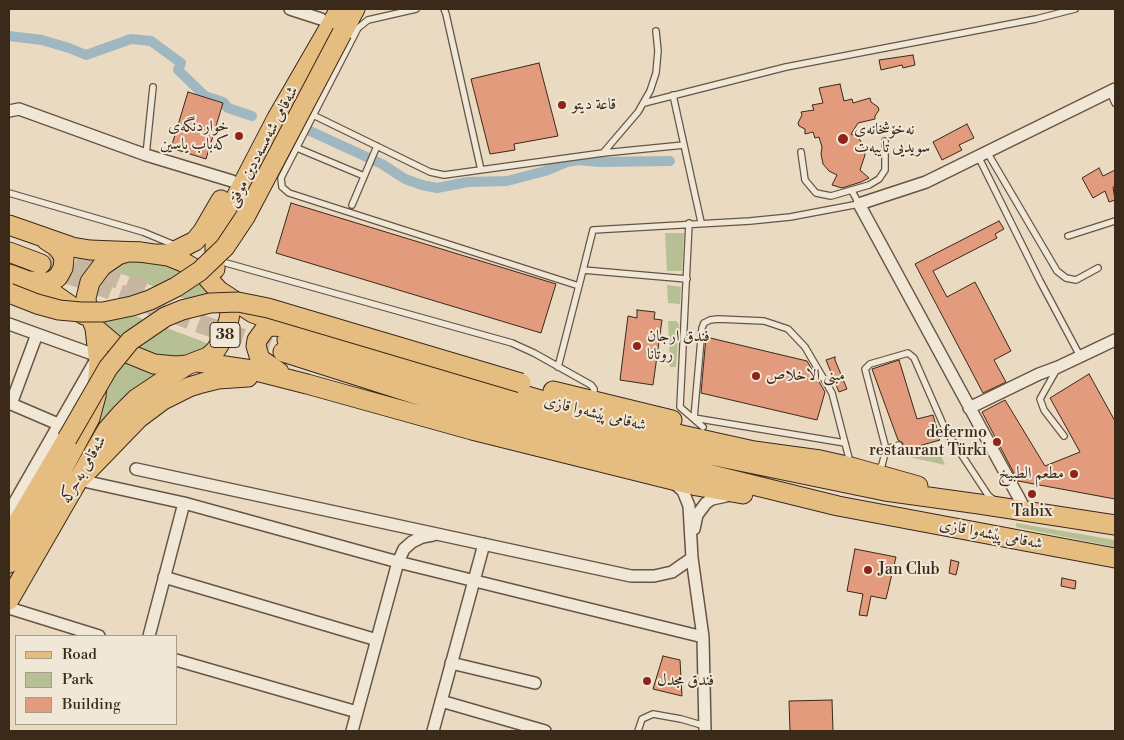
<!DOCTYPE html>
<html>
<head>
<meta charset="utf-8">
<style>
  body { margin:0 }
  #map { position:relative; width:1124px; height:740px; overflow:hidden; background:#eadac2; font-family:"Libre Bodoni",serif }
  canvas { display:block }
  .frame { position:absolute; inset:0; border:10px solid #3b2919; pointer-events:none }
  .legend { position:absolute; left:15px; top:635px; width:162px; height:90px; box-sizing:border-box; background:#f1e7d7; border:1px solid #a89b8b; margin:0; padding:6px 9px; list-style:none; font-size:15px; color:#3b2919 }
  .legend li { display:flex; align-items:center; gap:10px; height:25px }
  .legend b { width:25px; border:1px solid #a89b8b }
</style>
</head>
<body>
<div id="map">
<canvas width="1124" height="740"></canvas>
<div class="frame"></div>
<ul class="legend">
<li><b style="height:6px;background:#e5bd81"></b>Road</li>
<li><b style="height:14px;background:#b6c094"></b>Park</li>
<li><b style="height:14px;background:#e29b7c"></b>Building</li>
</ul>
</div>
<script>
const ctx = document.querySelector('canvas').getContext('2d');
ctx.lineJoin = 'round';
function fill(path, color) {
  ctx.fillStyle = color;
  ctx.fill(path, 'evenodd');
}
function toPath(rows) {
  const path = new Path2D();
  for (const r of rows) {
    path.moveTo(r[0], r[1]);
    for (let i = 2; i < r.length; i += 2) path.lineTo(r[i], r[i + 1]);
  }
  return path;
}
function trace(path, color, width, dash) {
  ctx.strokeStyle = color;
  ctx.lineWidth = width;
  ctx.lineCap = dash ? 'butt' : 'round';
  ctx.setLineDash(dash || []);
  ctx.stroke(path);
}
function drawText(font, color, halo, rows, align = 'center') {
  ctx.font = font + ' "Libre Bodoni",Amiri,serif';
  ctx.lineWidth = 4;
  ctx.setLineDash([]);
  ctx.textBaseline = 'middle';
  ctx.strokeStyle = halo;
  ctx.fillStyle = color;
  for (const [text, x, y, turn = 0] of rows) {
    ctx.save();
    ctx.translate(x, y);
    ctx.rotate((+turn || 0) * Math.PI / 180);
    ctx.textAlign = isNaN(turn) ? turn : align;
    if (halo) ctx.strokeText(text, 0, 0);
    ctx.fillText(text, 0, 0);
    ctx.restore();
  }
}
fill(toPath([
  [665,233,684,233,682,271,667,271],
  [134,258,172,266,204,284,221,313,107,268],
  [667,285,681,287,680,304,668,303],
  [90,299,212,345,189,358,156,358,108,334],
  [668,321,676,321,679,324,676,367,670,367],
  [100,348,130,366,147,371,167,372,9,586,9,574,66,471],
  [938,448,945,465,909,457],
  [1016,523,1115,540,1115,547,1016,527]
]), '#b6c094');
trace(toPath([
  [9,36,42,40,69,48,86,55,131,39,151,41,181,63,178,70,205,96,223,102,228,108,252,116],
  [310,131,382,164,405,179,422,185,437,188,468,182,507,181,545,171,567,162,578,160,599,162,670,161]
]), '#9fb7c0', 10);
const building = toPath([
  [913,55,915,65,903,68,902,65,881,70,879,60,913,55],
  [539,63,558,136,514,144,515,150,490,154,471,79,539,63],
  [840,84,844,101,852,99,853,103,870,98,871,102,878,107,879,110,875,116,875,119,858,123,851,134,858,137,863,145,865,155,860,170,869,178,861,182,842,188,832,185,837,175,829,171,823,164,821,154,822,147,819,137,815,138,813,132,805,134,805,129,799,126,798,123,802,115,801,112,814,110,812,105,823,103,819,88,840,84],
  [188,92,223,103,206,159,171,148,188,92],
  [967,124,974,138,959,145,962,150,942,160,933,142,967,124],
  [1099,168,1103,176,1115,170,1115,186,1113,187,1115,200,1109,202,1105,191,1093,198,1082,178,1099,168],
  [291,203,556,284,541,333,276,253,291,203],
  [999,221,1004,229,995,234,997,238,933,271,947,297,975,282,1011,351,994,360,1006,382,983,393,915,264,999,221],
  [637,310,655,312,654,319,662,320,653,385,620,380,628,316,637,318,637,310],
  [706,337,807,361,825,392,817,420,701,393,706,337],
  [835,357,835,360,847,389,839,392,826,360,835,357],
  [899,360,917,419,933,415,937,429,934,431,934,435,940,440,901,451,903,443,898,440,872,369,899,360],
  [1089,374,1115,421,1115,499,1018,481,982,412,1005,400,1045,466,1080,452,1050,398,1089,374],
  [855,549,896,557,886,599,871,596,867,616,859,615,863,594,847,591,855,549],
  [951,560,959,562,956,575,949,573,951,560],
  [1062,578,1076,581,1075,589,1061,586,1062,578],
  [663,656,680,660,682,696,653,689,663,656],
  [832,700,833,731,790,731,789,701,832,700]
]);
fill(building, '#e29b7c');
trace(building, '#3b2919', 1);
trace(toPath([
  [49,252,154,293],
  [41,264,201,324,283,352]
]), '#c7b7a0', 19, [19, 9]);
const service = toPath([
  [416,9,368,20,358,28,281,178,282,187,289,193,579,286],
  [444,9,446,14,481,170],
  [1110,92,1115,103],
  [673,95,701,222],
  [644,103,786,67,1036,19,1075,9],
  [313,115,430,172,444,175,603,153,684,145],
  [297,148,364,176],
  [801,152,805,180,816,193,831,196,869,185,879,179,885,170,885,141],
  [987,152,1057,271,1066,278,1076,280,1098,268],
  [603,153,638,112,650,91,656,73,658,51,656,31],
  [146,155,153,87],
  [978,156,1040,281,1080,356],
  [9,193,143,232,172,244,173,247],
  [352,205,377,146],
  [689,223,680,407,703,427],
  [1068,236,1115,221],
  [219,261,512,343,534,353,591,385,594,389,594,399],
  [583,270,593,230,750,221,790,217,859,204,852,191],
  [558,367,583,270,687,279],
  [1057,369,1040,399,1044,410,1064,436],
  [938,434,946,431],
  [845,443,694,418,702,328,704,323,710,320,718,319,764,321,788,329,805,347,832,393,845,443,850,462],
  [886,449,899,445],
  [876,471,882,465,886,449,865,369,870,364,908,353,914,358,946,431,988,495,995,501],
  [638,731,642,719,653,714,681,719,705,726]
]);
const minor = toPath([
  [290,9,321,19],
  [9,111,19,109,146,155,232,181],
  [9,324,98,356,9,512],
  [9,403,58,424],
  [11,404,37,334],
  [969,408,1039,374,1058,367,1115,340],
  [136,469,631,576,654,576,672,572,692,558],
  [79,480,184,503,398,562,703,637],
  [673,482,683,491,689,506,692,558,703,637,705,731],
  [1026,511,859,204,926,182,1115,89],
  [694,529,697,515,706,503,712,499,726,496],
  [164,577,377,640],
  [9,608,99,636],
  [149,636,184,503],
  [176,660,357,712],
  [451,663,535,683],
  [441,701,545,731],
  [352,731,398,562,404,549,412,542,422,537,433,535],
  [433,731,484,544]
]);
const primary = toPath([
  [128,252,140,252,168,256,183,262,204,274,227,300,230,313,229,319,224,337,215,351,208,357,187,365,176,366,154,364,122,351,95,328,87,308,86,298,90,282,102,266,118,255,128,252],
  [159,254,169,254,195,241,203,231,221,200],
  [215,269,215,245,222,224,277,118,340,9],
  [9,563,48,496,90,418,96,396,99,365,95,328],
  [9,600,107,430,121,414,136,399,187,365]
]);
const trunk = toPath([
  [342,33,355,9],
  [9,225,72,247,90,250,140,252],
  [9,252,41,264],
  [9,274,44,287,84,315],
  [31,281,42,283,52,281,58,277,63,268,64,258,61,252,57,247,46,240],
  [221,292,253,313,293,328,596,416,754,451,820,460,851,467,918,486],
  [287,340,466,394,623,437,885,491,979,504,1115,525],
  [283,352,462,409,619,452,838,506,1115,558],
  [198,362,252,370,307,384,472,430,697,486,743,494],
  [279,372,260,359,256,346,257,340,265,329,271,326,287,327],
  [553,391,672,420],
  [79,480,139,418,163,400,189,387,202,383,218,379,248,377],
  [9,537,67,439]
]);
trace(service, '#675543', 8);
trace(minor, '#675543', 14);
trace(primary, '#3b2919', 21);
trace(trunk, '#3b2919', 21);
trace(service, '#f1e7d7', 5.5);
trace(minor, '#f1e7d7', 11);
trace(primary, '#e5bd81', 19);
trace(trunk, '#e5bd81', 19);
const trunkBridge = toPath([
  [9,293,37,304,59,310,81,312,103,312,132,306,150,300,176,287,200,271,225,247,245,217,342,33],
  [67,439,108,368,130,341,165,317,182,310,210,303,238,302,268,308,521,383]
]);
trace(trunkBridge, '#3b2919', 21, []);
trace(trunkBridge, '#e5bd81', 19);
for (const [x, y, r, color] of [
  [562,105,5,"#8f2418"],
  [239,136,5,"#8f2418"],
  [843,139,6,"#8f2418"],
  [637,346,5,"#8f2418"],
  [756,376,5,"#8f2418"],
  [997,442,5,"#8f2418"],
  [1074,474,5,"#8f2418"],
  [1032,494,5,"#8f2418"],
  [868,570,5,"#8f2418"],
  [647,681,5,"#8f2418"]
]) {
  const dot = new Path2D();
  dot.arc(x, y, r, 0, 2 * Math.PI);
  ctx.fillStyle = color;
  ctx.fill(dot);
  trace(dot, '#f1e7d7', 2);
}
for (const [x, y, w] of [
  [225,335,30]
]) {
  const box = new Path2D();
  box.roundRect(x - w / 2, y - 12.5, w, 25, 4);
  ctx.fillStyle = '#f1e7d7';
  ctx.fill(box);
  trace(box, '#3b2919', 1);
}
drawText('bold 15px', '#3b2919', null, [
  ["38",225,335]
]);
drawText('16px', '#3b2919', '#f1e7d7', [
  ["قاعة ديتو",572,105],
  ["خواردنگەی",229,127,"right"],
  ["کەباب یاسین",229,145,"right"],
  ["نەخۆشخانەی",854,130],
  ["سویدیی تایبەت",854,148],
  ["فندق ارجان",647,337],
  ["روتانا",647,355],
  ["مبنى الاخلاص",766,376],
  ["defermo",987,433,"right"],
  ["restaurant Türki",987,451,"right"],
  ["مطعم الطبيخ",1064,474,"right"],
  ["Tabix",1032,512,"center"],
  ["Jan Club",878,570],
  ["فندق مجدل",657,681]
], 'left');
drawText('16px', '#3b2919', '#f1e7d7', [
  ["شەقامی شەمسەددین موفتی",263,147,-62],
  ["شەقامی پێشەوا قازی",595,414,14],
  ["شەقامی بەحرکە",84,470,-60],
  ["شەقامی پێشەوا قازی",991,535,11]
]);
</script>
</body>
</html>
